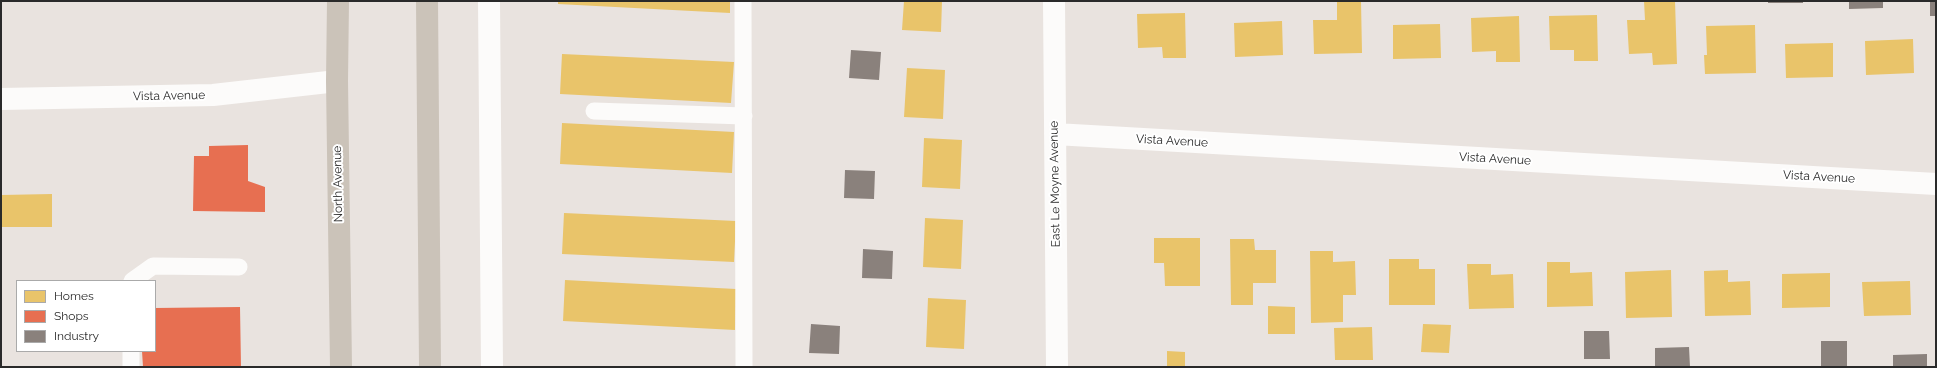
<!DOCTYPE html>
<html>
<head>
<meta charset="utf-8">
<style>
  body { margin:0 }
  #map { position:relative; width:1937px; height:368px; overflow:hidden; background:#e9e3df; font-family:Raleway,sans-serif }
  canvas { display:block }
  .frame { position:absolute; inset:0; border:2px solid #2a2a2a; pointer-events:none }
  .legend { position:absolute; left:16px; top:280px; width:140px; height:72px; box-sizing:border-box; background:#fff; border:1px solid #aaa; margin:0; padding:5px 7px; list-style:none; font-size:12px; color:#2a2a2a }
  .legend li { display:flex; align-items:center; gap:8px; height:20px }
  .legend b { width:20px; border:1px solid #aaa }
</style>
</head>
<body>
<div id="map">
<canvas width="1937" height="368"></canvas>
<div class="frame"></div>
<ul class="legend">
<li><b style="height:11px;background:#e9c46a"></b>Homes</li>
<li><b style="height:11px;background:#e76f51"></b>Shops</li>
<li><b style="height:11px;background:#8a817c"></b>Industry</li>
</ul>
</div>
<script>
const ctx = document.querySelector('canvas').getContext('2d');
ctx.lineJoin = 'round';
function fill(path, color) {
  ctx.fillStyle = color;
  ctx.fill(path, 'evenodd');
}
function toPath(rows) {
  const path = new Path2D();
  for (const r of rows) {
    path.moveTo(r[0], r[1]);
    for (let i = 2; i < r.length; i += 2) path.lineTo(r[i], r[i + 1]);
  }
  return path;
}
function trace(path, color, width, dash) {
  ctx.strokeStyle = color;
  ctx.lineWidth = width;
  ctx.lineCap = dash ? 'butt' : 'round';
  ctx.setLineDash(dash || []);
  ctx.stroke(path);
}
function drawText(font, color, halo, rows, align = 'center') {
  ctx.font = font + ' Raleway,sans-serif';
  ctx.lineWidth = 4;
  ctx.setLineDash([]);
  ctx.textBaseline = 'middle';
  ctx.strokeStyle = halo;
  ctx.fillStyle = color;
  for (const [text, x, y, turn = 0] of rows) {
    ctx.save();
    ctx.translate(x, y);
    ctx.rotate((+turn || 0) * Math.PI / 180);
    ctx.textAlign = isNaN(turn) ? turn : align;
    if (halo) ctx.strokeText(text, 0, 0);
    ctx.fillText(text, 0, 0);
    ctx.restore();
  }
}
fill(toPath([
  [558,1,730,1,730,13,558,4],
  [904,1,942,1,941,32,902,30],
  [1337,1,1361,1,1362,53,1314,54,1313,20,1337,20],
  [1644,1,1675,1,1677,64,1653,65,1652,53,1629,54,1627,20,1645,20],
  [1185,13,1186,58,1163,58,1162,47,1138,48,1137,14],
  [1597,15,1598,61,1574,61,1574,50,1550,50,1549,16],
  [1519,16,1520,62,1496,62,1496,51,1472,52,1471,18],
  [1282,21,1283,55,1235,57,1234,23],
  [1440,24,1441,58,1393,59,1393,25],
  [1755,25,1756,73,1705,74,1704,55,1707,55,1706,26],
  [1913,39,1914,73,1866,75,1865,41],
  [1833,43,1833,77,1786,78,1785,44],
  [562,54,734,62,731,103,560,94],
  [907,68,945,70,943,119,904,117],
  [562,123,734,132,732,173,560,164],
  [924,138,962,140,960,189,922,187],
  [52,194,52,227,1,227,1,195],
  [564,213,736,221,734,262,562,254],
  [925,218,963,220,961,269,923,267],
  [1154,238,1200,238,1200,286,1165,286,1164,263,1154,263],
  [1230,239,1254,239,1255,250,1276,250,1276,283,1253,283,1253,305,1231,305],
  [1310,251,1333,251,1333,262,1355,261,1356,295,1343,295,1343,322,1311,323],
  [1389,259,1419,259,1419,269,1435,269,1435,305,1389,305],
  [1547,262,1570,262,1570,273,1592,272,1593,306,1547,307],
  [1467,264,1491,264,1491,275,1513,274,1514,308,1469,309],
  [1671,270,1672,317,1626,318,1625,272],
  [1728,270,1728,282,1750,281,1751,315,1705,316,1704,271],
  [1830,273,1830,307,1782,308,1782,274],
  [565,280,736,289,735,330,563,321],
  [1910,281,1911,315,1864,316,1862,282],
  [928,298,966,300,964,349,926,347],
  [1268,306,1295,307,1295,334,1268,334],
  [1423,324,1451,325,1449,353,1421,352],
  [1372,327,1373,360,1335,360,1334,328],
  [1167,351,1185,352,1185,367,1167,367]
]), '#e9c46a');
fill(toPath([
  [248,145,248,181,265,187,265,212,193,211,194,156,209,156,209,146],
  [240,307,241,367,143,367,142,351,155,351,155,308]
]), '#e76f51');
fill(toPath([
  [1768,1,1803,1,1803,3,1768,3],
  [1849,1,1883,1,1883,8,1849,9],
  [1930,1,1936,1,1936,16,1930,16],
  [851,50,881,52,879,80,849,78],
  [845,170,875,171,874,199,844,198],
  [863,249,893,251,892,279,862,278],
  [811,324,840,326,839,354,809,353],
  [1584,331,1609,331,1610,359,1584,359],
  [1821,341,1847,341,1847,367,1821,367],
  [1689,347,1690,367,1655,367,1655,348],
  [1927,354,1927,367,1893,367,1893,355]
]), '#8a817c');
trace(toPath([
  [743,1,744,367],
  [594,111,744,116],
  [132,281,153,266,239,267],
  [131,367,131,351]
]), '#fcfbfa', 17);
trace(toPath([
  [489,1,492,367],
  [1054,1,1057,367],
  [1,99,213,95,337,81],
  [1055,134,1936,184]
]), '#fcfbfa', 22);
trace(toPath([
  [338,1,337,81,341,367],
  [427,1,430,367]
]), '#cbc3b9', 22);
drawText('12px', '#2a2a2a', '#fff', [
  ["Vista Avenue",169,96,-1],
  ["Vista Avenue",1172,141,3],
  ["Vista Avenue",1495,159,3],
  ["Vista Avenue",1819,177,3],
  ["North Avenue",338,184,-91],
  ["East Le Moyne Avenue",1055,184,-91]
]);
</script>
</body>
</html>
